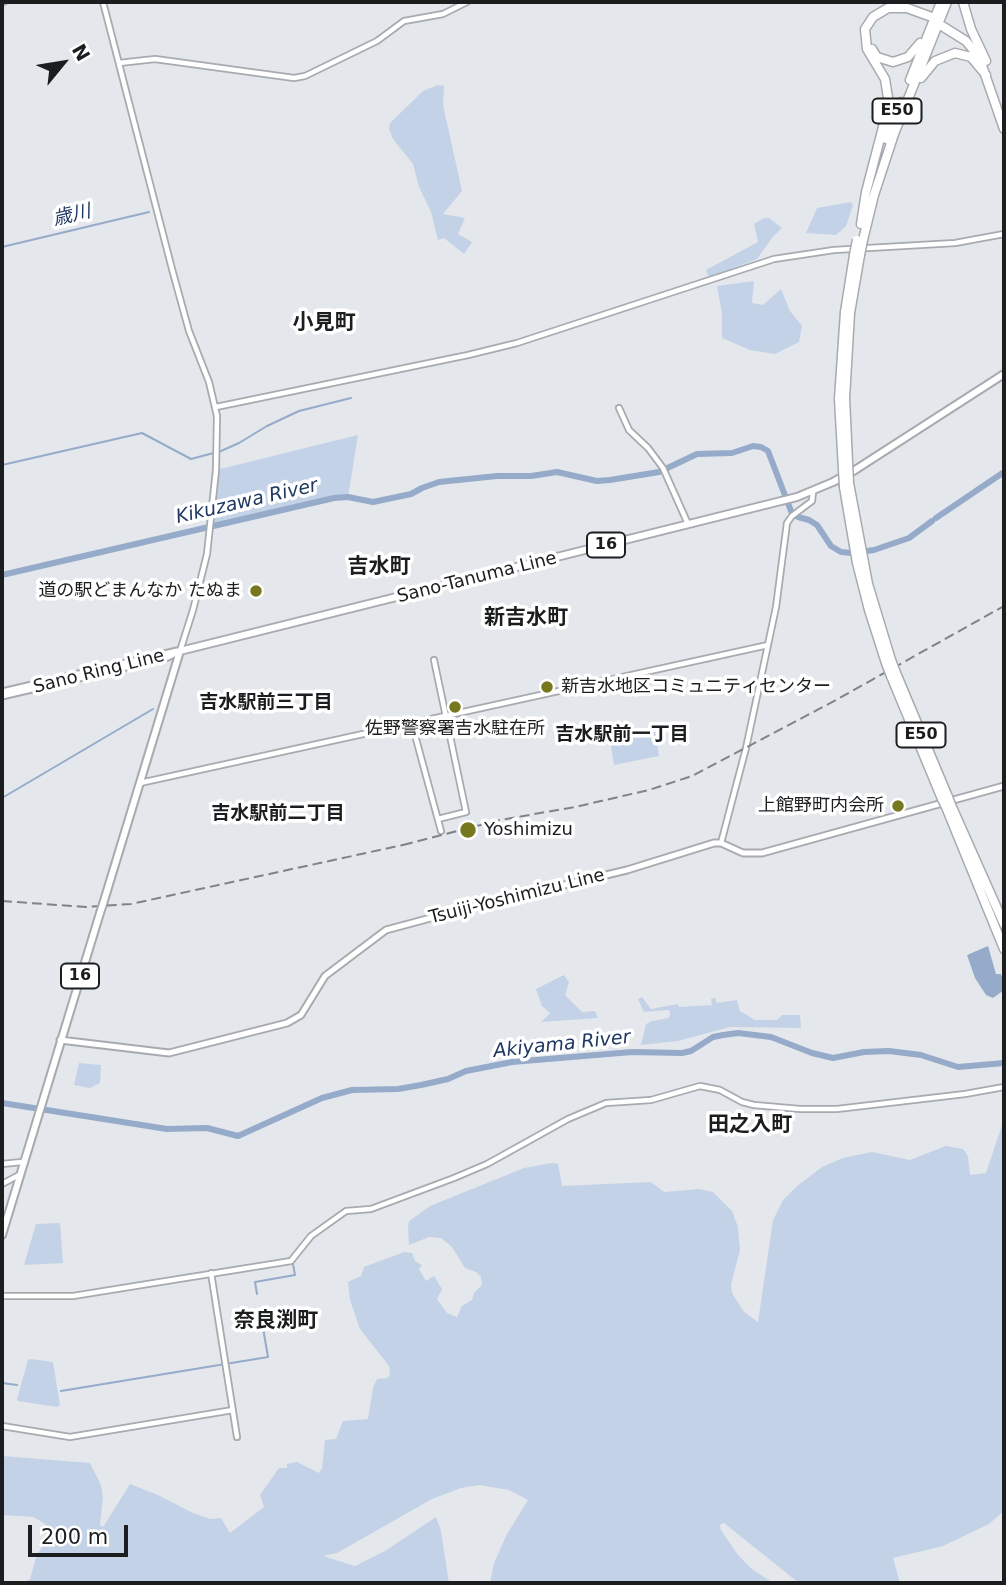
<!DOCTYPE html>
<html>
<head>
<meta charset="utf-8">
<style>
  body { margin:0 }
  #map { position:relative; width:1006px; height:1585px; overflow:hidden; background:#e4e8ec; font-family:"DejaVu Sans",sans-serif }
  canvas { display:block }
  .frame { position:absolute; inset:0; border:4px solid #1b1d1e; pointer-events:none }
  .north { position:absolute; left:28px; top:28px; width:70px; height:70px; -webkit-text-stroke:5px #fff; paint-order:stroke; rotate:60deg; font-size:19px; font-weight:700; line-height:28px; text-align:center; color:#1b1d1e }
  .north::after { content:''; display:block; margin:auto; width:24px; height:32px; background:#1b1d1e; clip-path:polygon(50% 0,100% 100%,50% 72%,0 100%) }
  .scale { position:absolute; left:28px; top:1525px; width:100px; height:32px; box-sizing:border-box; border:4px solid #1b1d1e; border-top:0; padding-left:9px; font-size:21px; line-height:24px; white-space:nowrap; color:#1b1d1e; -webkit-text-stroke:5px #fff; paint-order:stroke }
</style>
</head>
<body>
<div id="map">
<canvas width="1006" height="1585"></canvas>
<div class="frame"></div>
<div class="north">N</div>
<div class="scale">200 m</div>
</div>
<script>
const ctx = document.querySelector('canvas').getContext('2d');
ctx.lineJoin = 'round';
function fill(path, color) {
  ctx.fillStyle = color;
  ctx.fill(path, 'evenodd');
}
function toPath(rows) {
  const path = new Path2D();
  for (const r of rows) {
    path.moveTo(r[0], r[1]);
    for (let i = 2; i < r.length; i += 2) path.lineTo(r[i], r[i + 1]);
  }
  return path;
}
function trace(path, color, width, dash) {
  ctx.strokeStyle = color;
  ctx.lineWidth = width;
  ctx.lineCap = dash ? 'butt' : 'round';
  ctx.setLineDash(dash || []);
  ctx.stroke(path);
}
function drawText(font, color, halo, rows, align = 'center') {
  ctx.font = font + ' "DejaVu Sans","Noto Sans JP",sans-serif';
  ctx.lineWidth = 7;
  ctx.setLineDash([]);
  ctx.textBaseline = 'middle';
  ctx.strokeStyle = halo;
  ctx.fillStyle = color;
  for (const [text, x, y, turn = 0] of rows) {
    ctx.save();
    ctx.translate(x, y);
    ctx.rotate((+turn || 0) * Math.PI / 180);
    ctx.textAlign = isNaN(turn) ? turn : align;
    if (halo) ctx.strokeText(text, 0, 0);
    ctx.fillText(text, 0, 0);
    ctx.restore();
  }
}
fill(toPath([
  [438,85,444,86,443,105,462,191,443,214,465,218,458,234,472,242,464,254,444,238,438,240,431,212,419,187,413,164,393,139,389,129,390,123,423,91],
  [851,202,853,205,846,226,836,235,806,233,817,208],
  [764,218,769,218,782,228,772,238,757,259,709,277,706,270,758,242,754,224],
  [754,281,752,303,763,305,781,289,790,311,802,326,799,342,775,354,750,350,722,338,722,314,717,286],
  [358,435,348,497,210,524,216,470],
  [653,731,655,731,659,756,614,765,610,740],
  [564,975,569,982,565,995,582,1012,595,1011,598,1018,541,1022,550,1013,542,1006,536,989],
  [642,997,651,1009,678,1004,679,1007,712,1005,711,999,715,998,717,1003,737,1000,740,1011,755,1020,777,1020,782,1015,800,1015,801,1028,730,1027,678,1041,641,1045,646,1024,652,1021,669,1018,670,1014,669,1010,644,1012,638,999],
  [79,1063,101,1065,100,1083,90,1088,74,1085],
  [1004,1119,1004,1511,989,1524,943,1546,893,1558,900,1583,799,1583,724,1523,720,1525,721,1530,738,1555,752,1569,773,1583,490,1583,494,1563,507,1534,528,1500,509,1490,479,1485,461,1488,432,1499,337,1553,323,1556,355,1566,385,1551,436,1517,441,1531,449,1583,24,1583,30,1579,37,1554,47,1541,49,1532,44,1523,33,1517,2,1515,2,1456,90,1463,101,1485,103,1498,100,1525,103,1527,130,1484,158,1495,193,1513,210,1519,221,1518,230,1533,264,1507,260,1495,279,1468,287,1468,287,1464,297,1462,319,1473,322,1468,325,1440,336,1439,343,1421,368,1419,373,1388,377,1379,388,1378,390,1374,389,1366,360,1329,350,1300,348,1282,361,1276,364,1267,404,1252,412,1253,415,1261,422,1265,419,1269,426,1281,434,1276,442,1289,437,1299,447,1313,457,1317,462,1306,472,1300,474,1293,482,1285,481,1277,476,1272,465,1268,452,1247,441,1238,429,1237,409,1245,408,1227,409,1221,430,1206,524,1168,552,1163,558,1164,562,1186,651,1182,664,1192,699,1189,713,1192,732,1211,738,1227,740,1250,731,1285,732,1293,744,1312,758,1322,773,1220,783,1200,796,1187,822,1167,843,1158,872,1152,910,1160,946,1146,963,1149,968,1156,970,1175,986,1173],
  [60,1223,63,1263,24,1265,36,1224],
  [31,1359,53,1362,60,1405,57,1407,18,1401,17,1399,28,1360]
]), '#c4d2e7');
fill(toPath([
  [988,946,996,974,1001,974,1004,984,1004,990,993,998,986,995,975,978,967,955]
]), '#96aac9');
trace(toPath([
  [2,247,149,212],
  [2,465,142,433,191,459,221,451,239,443,267,426,299,411,351,398],
  [2,798,153,709],
  [257,1294,255,1282,295,1275,293,1264],
  [2,1383,17,1385],
  [61,1391,268,1357,263,1328]
]), '#96aac9', 2);
trace(toPath([
  [936,518,1004,472],
  [2,575,334,498,348,497,373,502,411,494,422,488,439,482,497,476,531,476,557,472,597,481,610,480,659,472,697,454,732,453,753,446,761,447,768,451,791,511,798,517,809,520,817,525,831,546,841,552,852,553,874,550,909,538,932,521],
  [2,1103,167,1129,207,1128,238,1136,322,1098,352,1090,398,1089,421,1085,448,1079,466,1071,512,1062,632,1052,682,1053,691,1051,713,1037,723,1035,738,1033,771,1037,812,1053,833,1058,864,1052,889,1051,921,1055,958,1067,1004,1063]
]), '#96aac9', 6);
const tertiary = toPath([
  [103,2,172,269,189,331,209,382,217,416,216,470,207,554,193,610,180,651],
  [2,3,4,2],
  [119,63,155,59,294,78,305,76,377,41,404,21,443,14,467,2],
  [216,407,468,355,517,343,774,259,834,250,955,243,1004,234],
  [619,408,629,430,648,448,663,468,688,524],
  [434,660,466,812,438,819],
  [412,724,441,831],
  [140,783,768,645],
  [721,843,746,748,776,607,787,523,792,516,812,501,813,492],
  [2,1164,22,1162],
  [2,1184,19,1175],
  [211,1273,237,1437],
  [2,1296,73,1296,291,1261,311,1236,346,1211,371,1209,454,1178,487,1164,568,1119,606,1103,651,1100,700,1086,720,1090,742,1102,754,1105,800,1109,837,1109,965,1094,1004,1087],
  [2,1426,70,1437,233,1410]
]);
const secondary = toPath([
  [2,692,177,651],
  [2,696,168,657,180,651],
  [60,1040,169,1053,287,1023,301,1015,325,976,386,930,464,909,627,870,714,843,721,843,743,853,762,853,1004,786]
]);
const primary = toPath([
  [103,904,180,651,797,497,833,482,855,470,1004,374],
  [2,1235,100,913]
]);
const motorway = toPath([
  [963,2,971,29,986,61],
  [942,26,966,41,979,57,1004,129],
  [872,49,877,57,893,62,908,57,920,43],
  [921,78,935,61,955,53,971,57,986,75],
  [910,80,941,2],
  [886,139,901,102],
  [861,224,866,192,889,104,885,79,867,49,865,29,873,17,888,8,907,8,929,16],
  [863,240,874,195,894,134,947,2],
  [845,312,854,255],
  [850,313,860,255],
  [849,483,868,584,891,660],
  [844,487,857,563,869,610,886,663],
  [896,673,948,797],
  [891,676,942,799],
  [951,805,1004,924],
  [946,807,1004,949]
]);
trace(tertiary, '#a7aaaf', 8);
trace(secondary, '#a7aaaf', 9);
trace(primary, '#a7aaaf', 10);
trace(motorway, '#a7aaaf', 11);
trace(tertiary, '#fff', 4.5);
trace(secondary, '#fff', 5);
trace(primary, '#fff', 6);
trace(motorway, '#fff', 8);
trace(toPath([
  [403,845,500,820,575,807,649,790,692,776,836,700,1004,606],
  [2,901,86,907,131,904,412,843]
]), '#808385', 2, [10, 5]);
const primaryBridge = toPath([
  [100,913,103,904]
]);
const motorwayBridge = toPath([
  [854,255,857,240],
  [860,255,863,240],
  [849,483,845,398,850,313],
  [844,487,839,399,845,312],
  [891,660,896,673],
  [886,663,891,676],
  [948,797,951,805],
  [942,799,946,807]
]);
trace(primaryBridge, '#a7aaaf', 10, []);
trace(motorwayBridge, '#a7aaaf', 11, []);
trace(primaryBridge, '#fff', 6);
trace(motorwayBridge, '#fff', 8);
for (const [x, y, r, color] of [
  [256,591,7,"#77771e"],
  [547,687,7,"#77771e"],
  [455,707,7,"#77771e"],
  [898,806,7,"#77771e"],
  [468,830,9,"#77771e"]
]) {
  const dot = new Path2D();
  dot.arc(x, y, r, 0, 2 * Math.PI);
  ctx.fillStyle = color;
  ctx.fill(dot);
  trace(dot, '#fff', 2.5);
}
for (const [x, y, w] of [
  [897,111,49],
  [606,545,38],
  [921,735,49],
  [80,976,38]
]) {
  const box = new Path2D();
  box.roundRect(x - w / 2, y - 12.5, w, 25, 5);
  ctx.fillStyle = '#fff';
  ctx.fill(box);
  trace(box, '#1b1d1e', 2);
}
drawText('bold 16px', '#1b1d1e', null, [
  ["E50",897,111],
  ["16",606,545],
  ["E50",921,735],
  ["16",80,976]
]);
drawText('18px', '#1b1d1e', '#fff', [
  ["Sano-Tanuma Line",477,578,-14],
  ["Sano Ring Line",99,672,-14],
  ["Tsuiji-Yoshimizu Line",517,897,-14]
]);
drawText('18px', '#1b1d1e', '#fff', [
  ["道の駅どまんなか たぬま",242,591],
  ["新吉水地区コミュニティセンター",561,687,"left"],
  ["佐野警察署吉水駐在所",455,729,"center"],
  ["上館野町内会所",884,806],
  ["Yoshimizu",484,830,"left"]
], 'right');
drawText('italic 19px', '#1e3861', '#fff', [
  ["歳川",72,216,-13],
  ["Kikuzawa River",247,502,-13],
  ["Akiyama River",562,1045,-6]
]);
drawText('bold 19px', '#1b1d1e', '#fff', [
  ["吉水駅前三丁目",266,703],
  ["吉水駅前一丁目",622,735],
  ["吉水駅前二丁目",278,814]
]);
drawText('bold 21px', '#1b1d1e', '#fff', [
  ["小見町",324,324],
  ["吉水町",379,568],
  ["新吉水町",526,619],
  ["田之入町",750,1126],
  ["奈良渕町",276,1322]
]);
</script>
</body>
</html>
